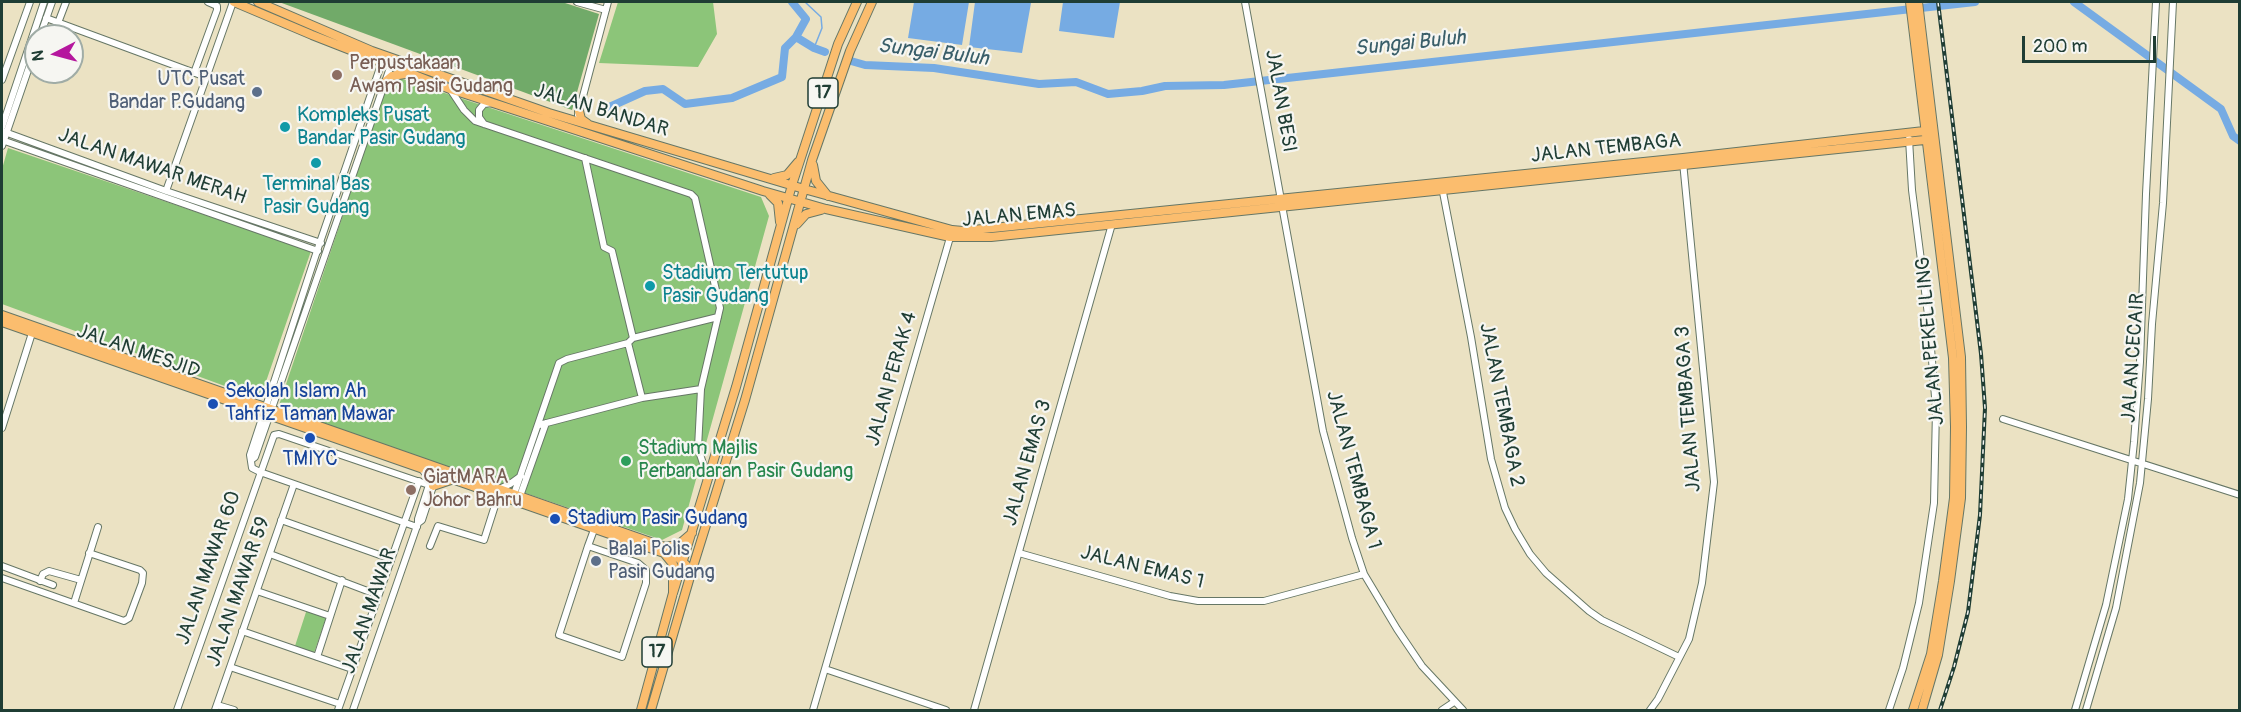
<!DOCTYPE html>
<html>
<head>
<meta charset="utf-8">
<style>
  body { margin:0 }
  #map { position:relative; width:2241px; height:712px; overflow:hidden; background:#ebe2c3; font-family:Pangolin,sans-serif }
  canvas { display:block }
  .frame { position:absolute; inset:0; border:3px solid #1f3d34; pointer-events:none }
  .north { position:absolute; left:24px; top:24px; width:60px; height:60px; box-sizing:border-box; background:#f6f6f2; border:2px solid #a0aca6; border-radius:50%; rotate:264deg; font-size:16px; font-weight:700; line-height:24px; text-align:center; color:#1f3d34 }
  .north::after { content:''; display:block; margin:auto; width:21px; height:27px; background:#b5179e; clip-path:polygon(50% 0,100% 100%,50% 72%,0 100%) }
  .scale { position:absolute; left:2022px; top:36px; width:134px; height:27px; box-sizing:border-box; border:3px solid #1f3d34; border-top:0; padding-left:8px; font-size:18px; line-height:21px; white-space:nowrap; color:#1f3d34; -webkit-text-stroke:4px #f6f6f2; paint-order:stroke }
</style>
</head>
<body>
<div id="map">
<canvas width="2241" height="712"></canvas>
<div class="frame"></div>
<div class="north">N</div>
<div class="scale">200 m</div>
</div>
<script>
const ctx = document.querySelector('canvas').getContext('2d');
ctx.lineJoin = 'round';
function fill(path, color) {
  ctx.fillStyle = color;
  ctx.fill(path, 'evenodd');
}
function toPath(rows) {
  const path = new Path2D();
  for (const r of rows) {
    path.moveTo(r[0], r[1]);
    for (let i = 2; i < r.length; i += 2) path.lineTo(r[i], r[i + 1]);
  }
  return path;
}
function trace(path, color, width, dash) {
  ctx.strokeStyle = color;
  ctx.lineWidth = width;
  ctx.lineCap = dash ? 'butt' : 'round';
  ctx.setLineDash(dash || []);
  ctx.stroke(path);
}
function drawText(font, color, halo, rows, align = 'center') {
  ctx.font = font + ' Pangolin,sans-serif';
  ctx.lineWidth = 4.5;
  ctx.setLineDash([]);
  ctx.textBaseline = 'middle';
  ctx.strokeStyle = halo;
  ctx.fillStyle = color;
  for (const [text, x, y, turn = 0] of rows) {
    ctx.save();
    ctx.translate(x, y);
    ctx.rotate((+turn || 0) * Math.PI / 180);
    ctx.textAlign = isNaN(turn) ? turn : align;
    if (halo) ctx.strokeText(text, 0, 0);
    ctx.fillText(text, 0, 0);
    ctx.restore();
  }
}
fill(toPath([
  [618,2,713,2,717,34,698,67,599,63],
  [399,78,761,197,769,216,682,530,662,540,278,408,388,81],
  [8,148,311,251,260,399,2,304,2,169],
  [307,609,326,618,314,653,295,646]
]), '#8cc579');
fill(toPath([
  [279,2,562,2,599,14,572,110]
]), '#71aa69');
fill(toPath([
  [914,2,969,2,962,45,908,38],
  [975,2,1031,3,1022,53,969,47],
  [1063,2,1120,2,1114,38,1059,31]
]), '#76abe3');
trace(toPath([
  [805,2,821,17,822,28,814,48]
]), '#76abe3', 1.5);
trace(toPath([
  [792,2,806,19,796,37],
  [2074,2,2221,109,2233,136,2240,141],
  [851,61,865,65,934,68,1039,84,1076,82,1108,94,1142,91,1165,86,1224,85,1975,2],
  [605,109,645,91,663,89,685,104,732,98,782,77,785,48,796,37,814,48,825,52]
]), '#76abe3', 8);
const minor = toPath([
  [577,2,606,10],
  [1245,2,1323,431,1352,538,1364,574,1397,629,1422,666,1463,710],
  [46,18,206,77],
  [58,23,66,2],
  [40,36,52,2],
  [383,59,317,251,250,455,252,468,260,472,417,527],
  [194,73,217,10,217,6,208,2],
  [2,80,30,2],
  [450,89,464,110,475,121,691,194,695,198,720,308,701,389,698,448,708,479],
  [578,115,608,2],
  [484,124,479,117,479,110,484,104,492,103],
  [2,127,44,2],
  [2,131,166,191,321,243],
  [1909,139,1912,190,1928,315],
  [2,140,318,251],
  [2,146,36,47],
  [585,158,604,247,612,251,633,338,628,343,642,398],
  [1441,182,1471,337,1491,459,1505,508,1515,529,1530,554,1546,573,1589,611,1602,620,1679,657],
  [166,191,233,2],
  [633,338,718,317],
  [2003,419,2240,495],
  [539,425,642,398,701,389],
  [2,428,32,333],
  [251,460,255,457,392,62],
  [499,489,510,484,521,476],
  [513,497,559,363,567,359,628,343],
  [519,499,546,423],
  [281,520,391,559],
  [418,523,422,520,438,471],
  [430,546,438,526,484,540,499,493],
  [588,546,638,563,646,570,646,583,622,657,559,635,588,546,595,527],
  [1019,553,1170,596,1198,601,1264,601,1364,574],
  [270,554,378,595],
  [2,566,53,585],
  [2,578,124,621,129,618,142,583,143,573,140,570,89,553],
  [40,581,43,574,49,571,81,580],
  [257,591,330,616],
  [74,603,98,527],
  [242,631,352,669],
  [317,657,342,580],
  [230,667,340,704],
  [825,669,946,710],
  [217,705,234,710],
  [177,710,274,435,279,434,429,485],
  [215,710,294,484],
  [338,710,419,481],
  [353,710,418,523,418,519,429,485,429,479,422,469],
  [813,710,951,234],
  [974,710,1112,224],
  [1442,710,1454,702],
  [1650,710,1658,699,1689,639,1702,583,1714,482,1683,162],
  [1889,710,1903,668,1919,603,1934,503,1936,409,1929,324],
  [2075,710,2106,605,2128,499,2134,442,2140,362,2146,194,2156,2],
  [2086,710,2116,608,2140,483,2148,399,2152,324,2163,203,2173,2]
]);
const major = toPath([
  [234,2,312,35,450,89,763,191,826,209,950,237,991,237,1934,139],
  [258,2,372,51,549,113,804,189,952,230,963,231,1683,158,1933,130],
  [1910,2,1953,358,1955,427,1954,498,1943,581,1931,654,1913,710],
  [1918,2,1961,357,1962,427,1961,498,1950,581,1938,655,1922,710],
  [386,81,392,76,405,74],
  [579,111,581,119,588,124],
  [813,165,816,181,828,196],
  [774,178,787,175,798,162],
  [770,195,778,203,780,222],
  [797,224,806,214,821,210],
  [2,315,662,546,670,550,686,565],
  [2,322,664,553,673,564,673,593],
  [433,486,451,480],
  [664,547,678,545,692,533],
  [641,710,673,593,736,387,792,185,838,44,857,2],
  [651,710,692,570,745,400,812,160,850,51,872,2]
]);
trace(minor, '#676', 8);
trace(major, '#676', 10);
trace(minor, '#fff', 6);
trace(major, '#fbbd6e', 8);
const rail = toPath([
  [1938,2,1981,354,1985,408,1980,515,1968,612,1954,667,1940,710]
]);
trace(rail, '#1f3d34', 4);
trace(rail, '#f6f6f2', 1.5, [4.5]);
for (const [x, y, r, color] of [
  [337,75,6,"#8d6e63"],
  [257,92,6,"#5c6f8a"],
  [285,127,6,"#0f9aa8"],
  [316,163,6,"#0f9aa8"],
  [650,286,6,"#0f9aa8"],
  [213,404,6,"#1a4fb4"],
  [310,438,6,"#1a4fb4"],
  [626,461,6,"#2e9e5b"],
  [411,490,6,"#8d6e63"],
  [555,519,6,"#1a4fb4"],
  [596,561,6,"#5c6f8a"]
]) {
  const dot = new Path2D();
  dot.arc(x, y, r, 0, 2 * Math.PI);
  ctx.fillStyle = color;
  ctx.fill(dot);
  trace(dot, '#f6f6f2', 2);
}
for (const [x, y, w] of [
  [823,93,30],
  [657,652,30]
]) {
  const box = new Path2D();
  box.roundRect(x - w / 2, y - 15, w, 30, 4.5);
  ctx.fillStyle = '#f6f6f2';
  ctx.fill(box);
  trace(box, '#1f3d34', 1.5);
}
drawText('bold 18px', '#1f3d34', null, [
  ["17",823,93],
  ["17",657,652]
]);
drawText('20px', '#785e54', '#f6f6f2', [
  ["Perpustakaan",349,64],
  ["Awam Pasir Gudang",349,87],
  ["GiatMARA",423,478],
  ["Johor Bahru",423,501]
], 'left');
drawText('20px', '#4e5e75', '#f6f6f2', [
  ["UTC Pusat",245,80],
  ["Bandar P.Gudang",245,103],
  ["Balai Polis",608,550,"left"],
  ["Pasir Gudang",608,573,"left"]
], 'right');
drawText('20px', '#1f3d34', '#f6f6f2', [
  ["JALAN BESI",1280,101,80],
  ["JALAN BANDAR",601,111,17],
  ["JALAN TEMBAGA",1606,149,-6],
  ["JALAN MAWAR MERAH",152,167,19],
  ["JALAN EMAS",1019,216,-5],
  ["JALAN PEKELILING",1931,341,-95],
  ["JALAN MESJID",138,352,19],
  ["JALAN CECAIR",2134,358,-86],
  ["JALAN PERAK 4",892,379,-74],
  ["JALAN TEMBAGA 2",1501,405,79],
  ["JALAN TEMBAGA 3",1689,409,-94],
  ["JALAN EMAS 3",1028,463,-74],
  ["JALAN TEMBAGA 1",1353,470,75],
  ["JALAN MAWAR 60",209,568,-71],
  ["JALAN EMAS 1",1142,568,14],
  ["JALAN MAWAR 59",239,592,-71],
  ["JALAN MAWAR",370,611,-71]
]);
drawText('20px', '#0d838f', '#f6f6f2', [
  ["Kompleks Pusat",297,116],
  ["Bandar Pasir Gudang",297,139],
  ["Terminal Bas",316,185,"center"],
  ["Pasir Gudang",316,208,"center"],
  ["Stadium Tertutup",662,274],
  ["Pasir Gudang",662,297]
], 'left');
drawText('20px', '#164399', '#f6f6f2', [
  ["Sekolah Islam Ah",225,392],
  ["Tahfiz Taman Mawar",225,415],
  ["TMIYC",310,460,"center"],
  ["Stadium Pasir Gudang",567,519]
], 'left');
drawText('20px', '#27864d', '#f6f6f2', [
  ["Stadium Majlis",638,449],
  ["Perbandaran Pasir Gudang",638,472]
], 'left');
drawText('italic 21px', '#395e69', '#f6f6f2', [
  ["Sungai Buluh",1410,44,-6],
  ["Sungai Buluh",933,53,7]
]);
</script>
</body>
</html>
